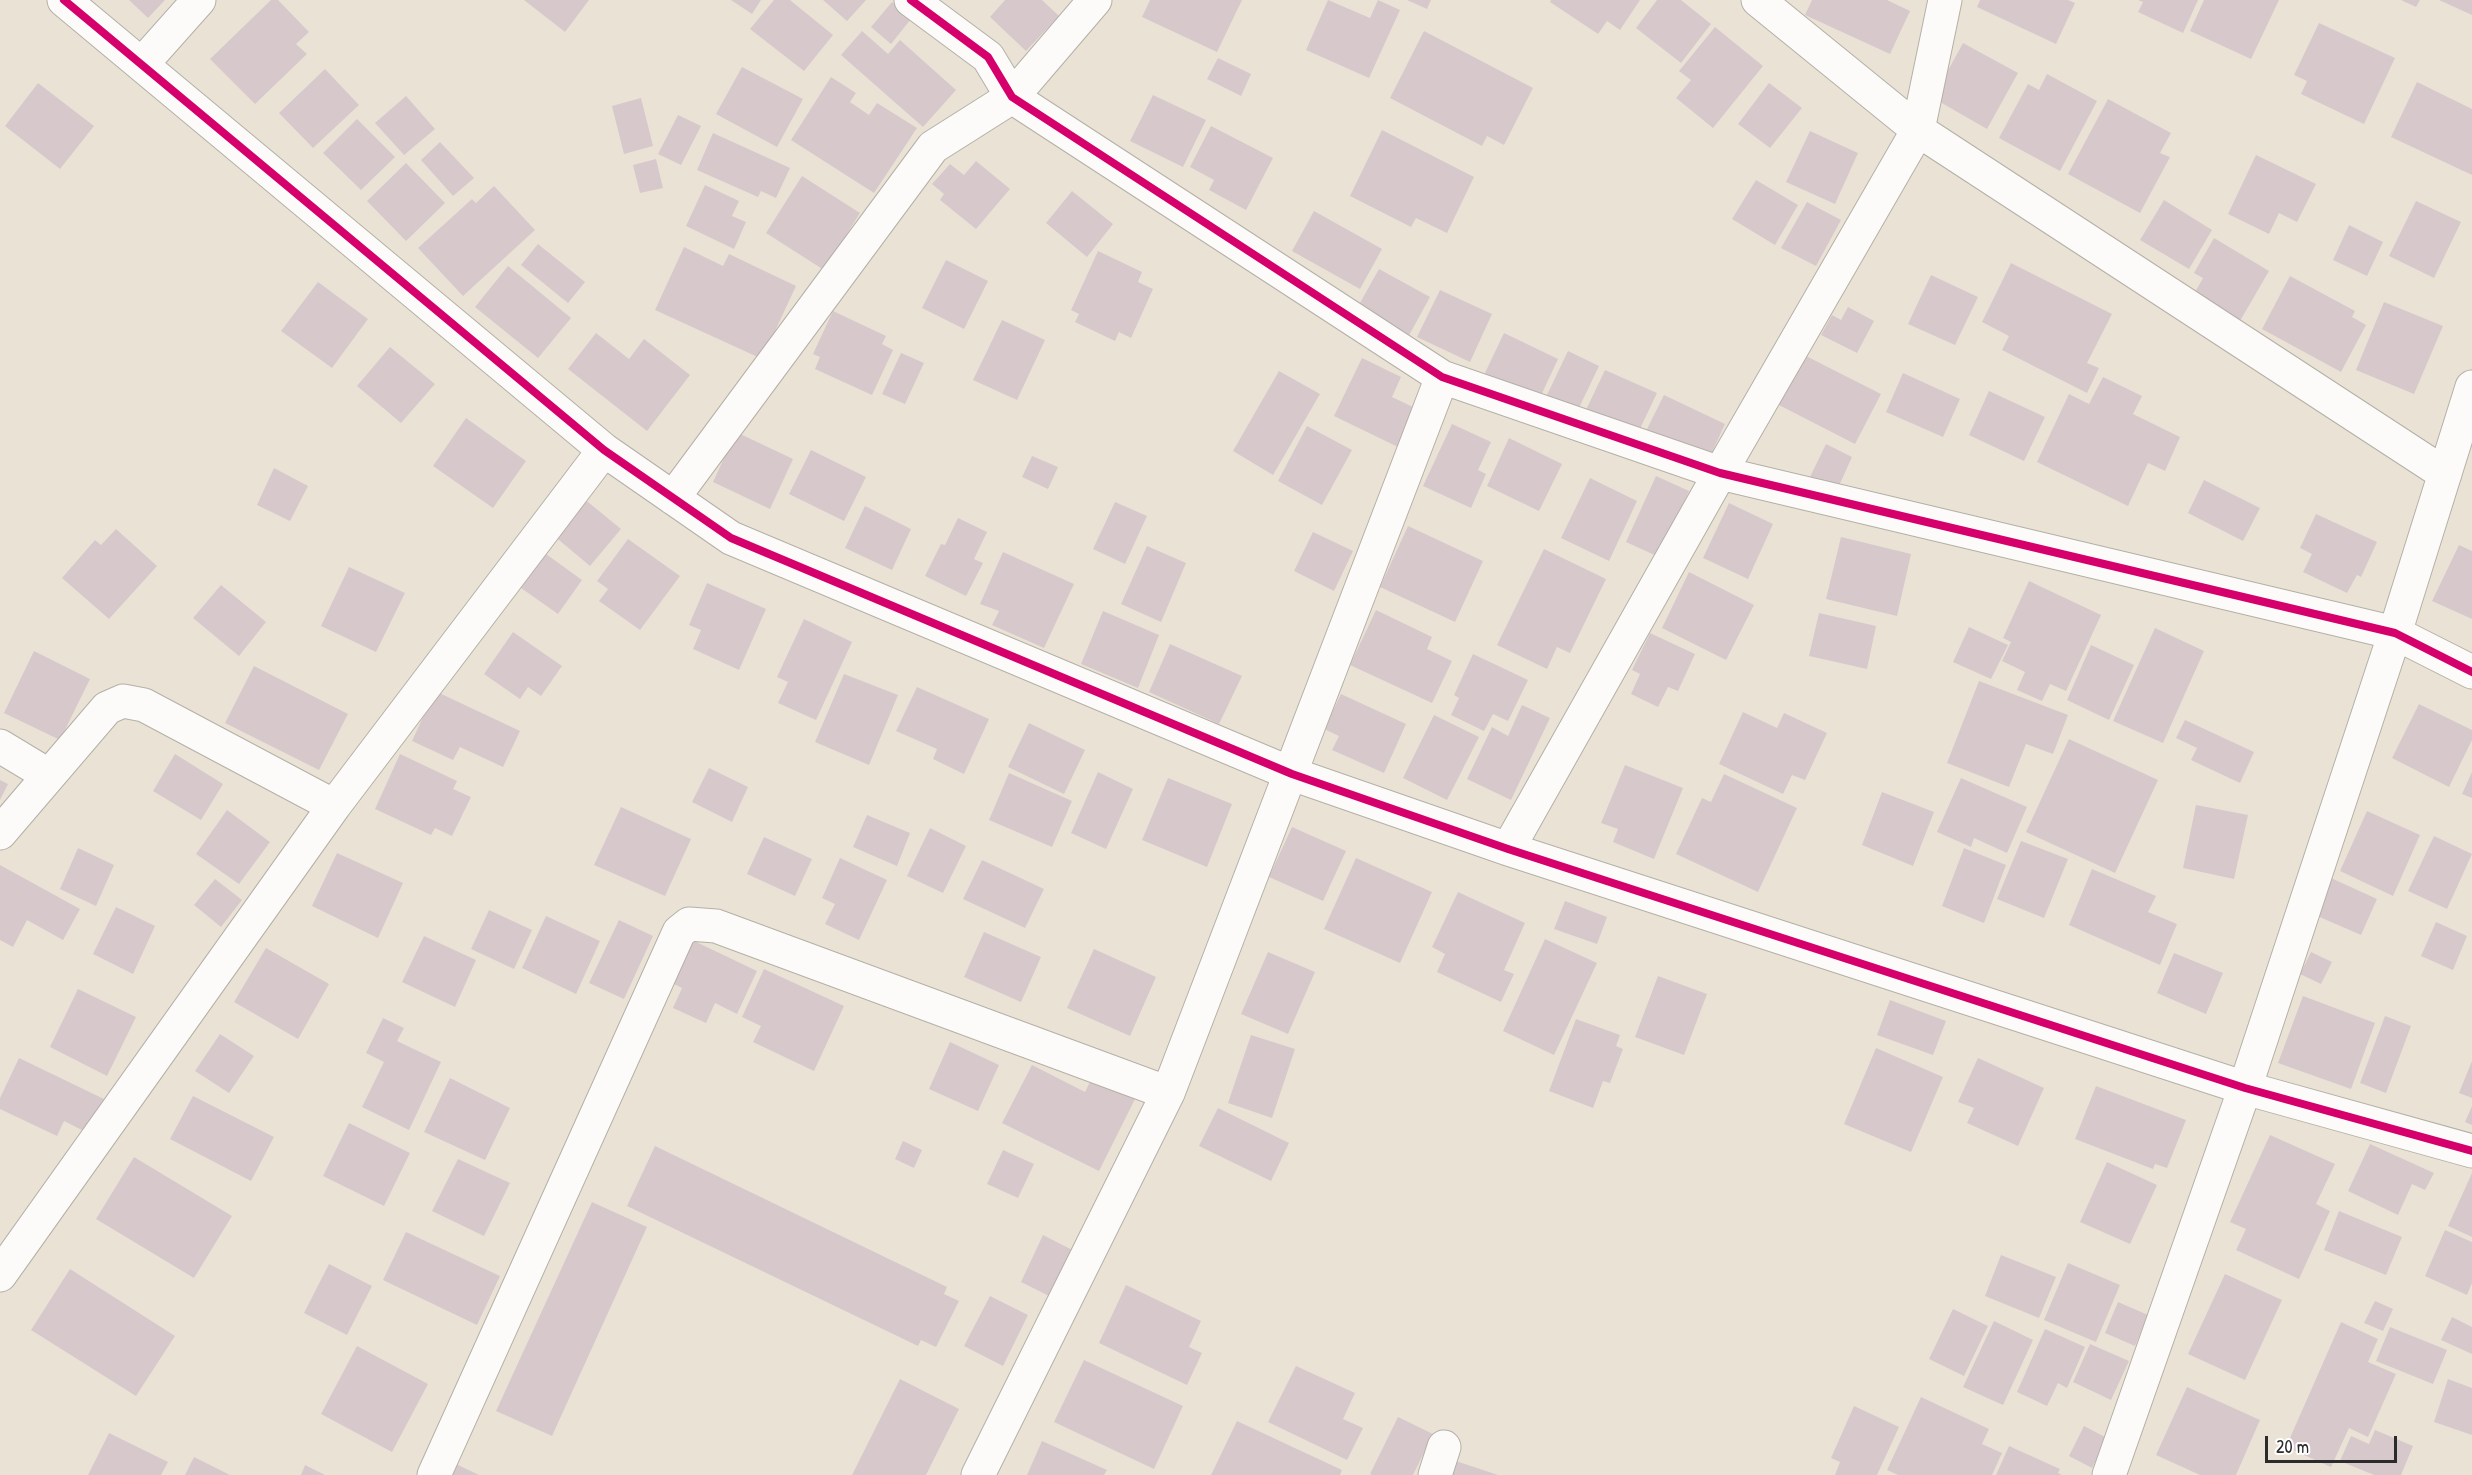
<!DOCTYPE html>
<html>
<head>
<meta charset="utf-8">
<style>
  body { margin:0 }
  #map { position:relative; width:2472px; height:1475px; overflow:hidden; background:#eae3d5; font-family:"Patrick Hand",sans-serif }
  canvas { display:block }
  .scale { position:absolute; left:2265px; top:1436px; width:132px; height:27px; box-sizing:border-box; border:3px solid #2b2b2b; border-top:0; padding-left:8px; font-size:18px; line-height:21px; white-space:nowrap; color:#2b2b2b; -webkit-text-stroke:4px #fff; paint-order:stroke }
</style>
</head>
<body>
<div id="map">
<canvas width="2472" height="1475"></canvas>
<div class="scale">20 m</div>
</div>
<script>
const ctx = document.querySelector('canvas').getContext('2d');
ctx.lineJoin = 'round';
function fill(path, color) {
  ctx.fillStyle = color;
  ctx.fill(path, 'evenodd');
}
function toPath(rows) {
  const path = new Path2D();
  for (const r of rows) {
    path.moveTo(r[0], r[1]);
    for (let i = 2; i < r.length; i += 2) path.lineTo(r[i], r[i + 1]);
  }
  return path;
}
function trace(path, color, width, dash) {
  ctx.strokeStyle = color;
  ctx.lineWidth = width;
  ctx.lineCap = dash ? 'butt' : 'round';
  ctx.setLineDash(dash || []);
  ctx.stroke(path);
}
fill(toPath([
  [129,0,165,0,148,18],
  [271,0,278,0,309,32,296,44,307,54,255,104,210,59],
  [524,0,589,0,565,32],
  [731,0,761,0,752,14],
  [774,0,790,0,833,35,804,71,750,29],
  [823,0,866,0,847,21],
  [1005,0,1042,0,1059,16,1026,51,990,17],
  [1150,0,1242,0,1217,52,1142,17],
  [1328,0,1370,18,1378,0,1400,10,1369,78,1306,50],
  [1407,0,1431,0,1427,9],
  [1551,0,1640,0,1620,30,1607,21,1598,34,1550,2],
  [1657,0,1681,0,1711,24,1681,63,1636,28],
  [1812,0,1887,0,1910,11,1890,54,1805,15],
  [1980,0,2068,0,2075,3,2056,44,1977,7],
  [2138,0,2198,0,2183,33,2138,12,2143,2],
  [2204,0,2279,0,2251,59,2190,31],
  [2401,0,2420,0,2416,7],
  [2439,0,2472,0,2472,15],
  [892,2,911,19,891,44,871,27],
  [2319,23,2395,58,2364,124,2301,94,2307,81,2294,75],
  [1715,27,1763,66,1713,128,1676,98,1691,80,1679,71],
  [862,31,888,54,900,40,956,90,923,127,841,55],
  [1424,31,1533,88,1504,145,1487,136,1482,146,1390,98],
  [1963,43,2018,73,1987,129,1933,98],
  [1218,58,1251,74,1241,96,1207,79],
  [742,67,803,99,777,147,716,114],
  [325,69,359,105,313,148,279,113],
  [2047,74,2097,101,2060,171,1999,138,2028,84,2039,90],
  [831,77,856,93,850,102,869,115,877,103,917,128,874,193,791,140],
  [2417,82,2472,109,2472,175,2391,137],
  [38,83,94,126,60,169,5,126],
  [1769,83,1802,108,1770,148,1738,124],
  [1153,95,1206,120,1183,167,1130,141],
  [406,96,435,129,404,155,375,123],
  [641,98,653,146,624,154,612,106],
  [2108,99,2171,133,2160,153,2170,157,2140,213,2068,174],
  [678,115,701,126,681,165,658,154],
  [357,119,395,157,361,190,323,153],
  [1211,126,1273,158,1246,210,1209,190,1214,180,1190,167],
  [1382,130,1474,177,1447,233,1416,218,1411,227,1350,196],
  [1810,131,1858,153,1835,204,1786,182],
  [713,133,790,168,776,198,761,191,758,197,697,170],
  [440,142,474,178,453,196,421,160],
  [2256,155,2316,184,2297,222,2279,213,2269,234,2228,214],
  [656,159,663,188,640,193,633,165],
  [976,161,1010,189,976,229,940,200,944,194,932,184,950,164,964,175],
  [406,163,445,203,406,241,367,201],
  [802,176,860,213,824,270,766,233],
  [1756,180,1798,205,1775,245,1732,219],
  [705,185,739,201,732,216,746,222,734,249,686,226],
  [494,186,535,230,463,296,418,248,472,199,476,203],
  [1072,191,1113,224,1087,257,1046,223],
  [2164,200,2212,230,2189,269,2140,240],
  [2416,201,2461,222,2434,278,2389,256],
  [1807,202,1841,220,1816,266,1781,248],
  [1314,211,1382,249,1360,289,1292,251],
  [2349,225,2383,242,2367,276,2333,260],
  [2214,238,2269,271,2240,321,2194,294,2203,278,2194,273],
  [538,244,585,282,568,303,521,265],
  [684,247,723,266,729,254,796,286,762,359,655,310],
  [1098,251,1142,272,1138,282,1153,289,1131,338,1119,332,1115,341,1075,322,1079,314,1071,310],
  [946,260,988,281,964,329,922,308],
  [2011,263,2112,314,2087,363,2099,368,2087,393,2002,350,2009,336,1982,322],
  [508,266,571,318,538,358,475,307],
  [1379,269,1430,297,1407,339,1356,310],
  [1931,275,1978,297,1955,345,1908,324],
  [2290,276,2355,311,2352,317,2366,325,2341,372,2262,329],
  [318,282,368,319,332,368,281,331],
  [1440,290,1492,314,1470,362,1417,337],
  [2384,302,2443,326,2414,394,2356,370],
  [1848,307,1874,321,1857,353,1821,335,1832,315,1841,320],
  [833,311,886,336,882,344,893,350,872,395,815,369,820,357,813,354],
  [1002,320,1045,340,1017,400,973,380],
  [596,333,629,359,644,339,690,375,647,431,568,369],
  [1504,333,1558,359,1538,402,1484,375],
  [390,347,435,384,401,423,357,386],
  [1568,351,1599,366,1577,412,1546,397],
  [901,353,924,363,905,404,882,394],
  [1800,353,1881,394,1855,444,1775,403],
  [1362,358,1401,377,1392,397,1417,409,1398,447,1334,416],
  [1605,370,1657,393,1637,435,1585,412],
  [1279,371,1320,394,1273,475,1233,451],
  [1903,373,1960,399,1943,437,1886,412],
  [2103,377,2142,396,2133,414,2180,437,2165,471,2148,463,2128,506,2037,462,2069,394,2089,404],
  [1989,391,2045,417,2024,461,1969,435],
  [1664,395,1725,424,1707,463,1645,433],
  [466,418,526,461,493,508,433,466],
  [1452,424,1491,442,1478,470,1486,474,1471,508,1423,486],
  [1307,426,1352,450,1322,505,1278,481],
  [736,432,793,459,770,509,713,482],
  [1509,438,1562,464,1539,511,1487,486],
  [1826,444,1852,457,1837,490,1810,477],
  [811,450,866,477,844,521,789,494],
  [1032,456,1058,467,1048,489,1022,477],
  [274,468,308,486,290,521,257,505],
  [1656,476,1689,491,1659,557,1626,542],
  [1590,478,1637,501,1609,561,1561,538],
  [2204,480,2260,508,2243,541,2188,513],
  [583,498,621,529,590,566,553,535],
  [1115,502,1147,516,1125,564,1093,549],
  [1729,503,1773,524,1748,579,1703,558],
  [865,506,911,529,892,570,845,548],
  [2316,514,2377,542,2361,577,2357,575,2347,593,2303,572,2312,554,2300,548],
  [958,518,987,532,974,559,983,563,966,596,925,576,941,544,945,545],
  [1408,526,1483,561,1455,622,1380,587],
  [116,529,157,566,109,619,62,578,95,540,101,545],
  [1313,532,1353,551,1334,591,1294,571],
  [1841,537,1911,554,1897,616,1826,599],
  [628,539,680,576,640,630,599,601,608,589,597,581],
  [2459,545,2472,551,2472,619,2432,601],
  [1147,546,1186,563,1161,622,1121,604],
  [1544,549,1606,579,1570,653,1557,647,1547,669,1497,645],
  [1003,552,1074,584,1044,648,992,625,999,611,980,604],
  [546,554,582,580,558,614,521,588],
  [349,567,405,593,376,652,321,626],
  [1689,572,1754,605,1726,660,1662,628],
  [2029,581,2101,615,2066,691,2050,684,2042,701,2017,690,2025,672,2002,661,2011,642,2003,638],
  [707,583,766,609,739,670,693,649,701,630,689,625],
  [221,585,266,622,239,656,193,618],
  [1376,610,1432,637,1427,649,1452,661,1432,703,1350,665],
  [1103,611,1159,635,1138,688,1081,664],
  [1819,613,1876,626,1867,669,1809,656],
  [804,619,852,642,816,720,778,703,788,682,777,677],
  [1969,627,2008,645,1991,679,1953,662],
  [2155,628,2204,651,2163,743,2113,721],
  [513,632,562,666,541,696,528,687,520,699,484,674],
  [1650,633,1695,654,1678,691,1668,687,1658,707,1631,694,1640,674,1632,670],
  [1170,644,1242,676,1219,724,1149,692],
  [2091,645,2134,665,2109,720,2067,700],
  [34,651,90,679,60,740,4,713],
  [1473,654,1528,680,1508,721,1493,714,1484,731,1451,715,1459,698,1454,695],
  [254,666,348,714,319,770,225,723],
  [844,674,898,695,869,765,815,742],
  [1979,681,2068,715,2053,754,2026,744,2009,787,1947,763],
  [917,687,989,719,964,774,933,759,937,749,896,731],
  [435,691,520,731,503,767,460,747,453,760,412,741],
  [1341,694,1406,724,1384,773,1332,750,1339,736,1324,729],
  [2419,704,2472,730,2472,740,2449,787,2392,758],
  [1522,705,1550,718,1511,800,1467,779,1492,727,1508,736],
  [1743,712,1777,728,1784,713,1827,733,1805,780,1792,775,1783,794,1719,764],
  [1434,715,1479,737,1447,800,1403,778],
  [2185,720,2254,752,2240,783,2191,760,2197,748,2176,738],
  [1029,723,1085,750,1064,794,1008,767],
  [2069,739,2158,780,2115,873,2026,832],
  [175,754,223,784,201,820,153,791],
  [400,754,457,781,453,789,471,797,452,836,435,828,431,835,375,809],
  [1625,765,1683,788,1654,859,1613,842,1618,829,1601,823],
  [709,768,748,787,732,822,692,802],
  [1098,772,1133,789,1106,849,1071,833],
  [2472,772,2472,798,2462,794],
  [1009,773,1072,801,1052,847,989,820],
  [1724,774,1797,808,1758,892,1676,854,1702,798,1711,802],
  [1168,778,1232,804,1207,867,1142,840],
  [1961,778,2027,807,2007,853,1974,838,1971,847,1937,832],
  [0,780,8,784,0,800],
  [1882,792,1934,812,1913,866,1862,845],
  [2196,805,2248,815,2234,879,2183,868],
  [621,807,691,839,665,896,594,865],
  [227,810,270,842,239,884,196,854],
  [2367,811,2420,835,2393,896,2340,871],
  [867,815,910,833,897,866,853,847],
  [1292,827,1346,851,1323,901,1269,877],
  [930,828,966,846,943,893,907,876],
  [2434,836,2472,854,2447,909,2408,891],
  [764,837,812,859,795,896,747,874],
  [2021,841,2068,859,2044,918,1997,899],
  [78,848,114,865,96,906,60,889],
  [1964,848,2006,865,1984,923,1942,906],
  [337,853,403,883,378,938,312,906],
  [840,858,887,880,859,940,825,924,835,904,822,898],
  [1356,858,1432,892,1400,963,1324,929],
  [982,860,1044,889,1025,928,963,899],
  [0,865,80,909,63,940,27,920,13,947,0,940],
  [2092,869,2156,896,2148,912,2177,924,2160,965,2069,925],
  [2331,878,2377,899,2361,935,2315,915],
  [215,879,242,900,221,927,194,905],
  [1458,892,1525,923,1504,970,1514,974,1501,1002,1437,972,1445,954,1432,947],
  [1565,901,1607,917,1597,944,1554,929],
  [116,907,155,926,133,974,93,954],
  [489,910,532,930,514,969,471,949],
  [546,916,600,941,576,994,522,968],
  [619,920,653,936,624,999,589,983],
  [2436,922,2467,936,2453,970,2421,956],
  [984,932,1041,957,1021,1002,964,977],
  [424,936,476,960,455,1007,402,982],
  [1545,939,1597,963,1554,1055,1503,1031],
  [692,940,757,971,737,1014,715,1003,706,1023,673,1008,682,988,672,983],
  [266,948,329,984,298,1039,234,1002],
  [1094,949,1156,977,1130,1036,1067,1008],
  [1268,952,1315,972,1288,1034,1241,1014],
  [2311,952,2332,962,2321,984,2300,974],
  [2174,953,2223,973,2206,1014,2157,993],
  [764,969,844,1006,814,1071,753,1042,761,1026,742,1017],
  [1658,976,1707,994,1684,1055,1635,1037],
  [78,989,136,1017,107,1076,50,1047],
  [2303,996,2375,1023,2351,1089,2278,1063],
  [1890,1000,1946,1021,1933,1055,1877,1035],
  [2385,1016,2411,1026,2386,1093,2360,1083],
  [383,1018,404,1028,397,1041,441,1062,409,1130,362,1107,384,1062,366,1053],
  [1576,1019,1620,1035,1616,1046,1623,1049,1610,1083,1603,1081,1593,1108,1549,1091],
  [220,1034,254,1056,229,1093,195,1071],
  [1251,1035,1295,1049,1272,1118,1228,1103],
  [950,1042,999,1065,978,1111,929,1089],
  [1876,1048,1943,1077,1911,1152,1844,1124],
  [19,1058,104,1099,88,1133,64,1121,57,1136,0,1109,0,1098],
  [1978,1058,2044,1088,2018,1146,1967,1123,1974,1108,1958,1102],
  [2472,1061,2472,1098,2459,1093],
  [1032,1065,1085,1092,1096,1070,1139,1091,1099,1171,1002,1123],
  [450,1078,510,1108,485,1160,424,1132],
  [2096,1086,2186,1120,2167,1168,2155,1164,2153,1169,2075,1139],
  [193,1096,274,1137,251,1181,170,1139],
  [2472,1106,2472,1125,2465,1122],
  [1218,1108,1289,1143,1271,1181,1199,1146],
  [349,1123,410,1153,384,1206,323,1176],
  [2270,1135,2335,1164,2316,1204,2330,1211,2299,1279,2236,1250,2246,1229,2230,1222],
  [903,1141,922,1150,914,1168,895,1159],
  [2370,1144,2434,1173,2425,1190,2412,1184,2398,1215,2348,1191],
  [655,1146,947,1287,944,1294,959,1301,936,1347,921,1340,918,1346,627,1206],
  [1003,1150,1034,1164,1018,1198,987,1184],
  [134,1157,232,1216,194,1278,96,1219],
  [458,1159,510,1183,484,1236,432,1211],
  [2107,1162,2157,1185,2130,1244,2080,1222],
  [2472,1173,2472,1237,2448,1226],
  [592,1202,647,1227,552,1436,496,1411],
  [2339,1211,2402,1237,2386,1275,2324,1250],
  [2445,1230,2472,1242,2472,1283,2467,1295,2425,1276],
  [406,1232,500,1276,477,1325,383,1280],
  [1043,1235,1082,1255,1059,1301,1021,1282],
  [2001,1255,2056,1277,2039,1318,1985,1296],
  [2068,1263,2120,1285,2096,1342,2044,1320],
  [329,1264,372,1286,347,1335,304,1313],
  [70,1269,175,1336,136,1396,31,1330],
  [2225,1274,2282,1300,2245,1380,2188,1354],
  [1126,1285,1201,1321,1189,1347,1202,1353,1187,1385,1099,1343],
  [990,1296,1028,1315,1003,1366,964,1346],
  [2375,1301,2393,1309,2383,1331,2364,1323],
  [2118,1302,2148,1315,2135,1346,2105,1333],
  [1953,1309,1988,1326,1964,1376,1929,1359],
  [2452,1317,2472,1327,2472,1354,2441,1340],
  [1994,1321,2033,1340,2003,1405,1963,1387],
  [2341,1322,2378,1339,2368,1362,2396,1374,2368,1437,2349,1428,2331,1467,2286,1447],
  [2390,1327,2447,1350,2433,1384,2376,1361],
  [2045,1329,2085,1347,2067,1388,2058,1383,2047,1406,2017,1392],
  [2090,1344,2129,1361,2111,1400,2073,1382],
  [357,1346,428,1384,392,1452,321,1414],
  [1084,1360,1183,1406,1154,1469,1054,1422],
  [1296,1366,1355,1393,1343,1419,1363,1428,1347,1460,1268,1422],
  [900,1379,959,1409,926,1475,852,1475],
  [2448,1379,2472,1388,2472,1435,2434,1422],
  [2187,1387,2260,1420,2236,1475,2200,1475,2156,1455],
  [1921,1397,1989,1429,1982,1444,2002,1453,1992,1475,1898,1475,1887,1470],
  [1854,1406,1899,1427,1877,1475,1835,1475,1840,1462,1831,1458],
  [1398,1417,1433,1434,1413,1475,1372,1475,1370,1474],
  [1237,1421,1342,1470,1340,1475,1211,1475],
  [2084,1426,2107,1438,2092,1468,2069,1456],
  [2375,1430,2413,1446,2401,1475,2374,1475,2340,1461,2351,1436,2369,1444],
  [109,1433,168,1462,161,1475,88,1475],
  [1042,1441,1107,1470,1104,1475,1027,1475],
  [2009,1446,2060,1469,2058,1473,2062,1475,1996,1475],
  [194,1457,230,1475,185,1475],
  [1456,1461,1498,1475,1451,1475],
  [456,1464,479,1475,451,1475],
  [305,1465,325,1475,301,1475]
]), '#d7c8cc');
const minor = toPath([
  [64,0,604,450,731,538,1292,774,1508,849,2245,1088,2472,1151],
  [911,0,988,57,1012,97,1442,377,1720,473,2395,633,2472,672],
  [1758,0,1918,130,2445,474],
  [142,64,199,0],
  [673,498,933,147,1012,97,1095,0],
  [0,746,48,775],
  [0,833,107,708,123,701,144,705,334,806],
  [1508,849,1720,473,1918,130,1945,0],
  [0,1275,334,806,604,450],
  [434,1475,679,932,689,924,716,926,1168,1093],
  [978,1475,1168,1093,1442,377],
  [1435,1475,1444,1447],
  [2109,1475,2245,1088,2395,633,2472,387]
]);
trace(minor, '#b4b0a7', 35);
trace(minor, '#fcfbf9', 33);
trace(toPath([
  [64,0,604,450,731,538,1292,774,1508,849,2245,1088,2472,1151],
  [911,0,988,57,1012,97,1442,377,1720,473,2395,633,2472,672]
]), '#d6006c', 8);
</script>
</body>
</html>
